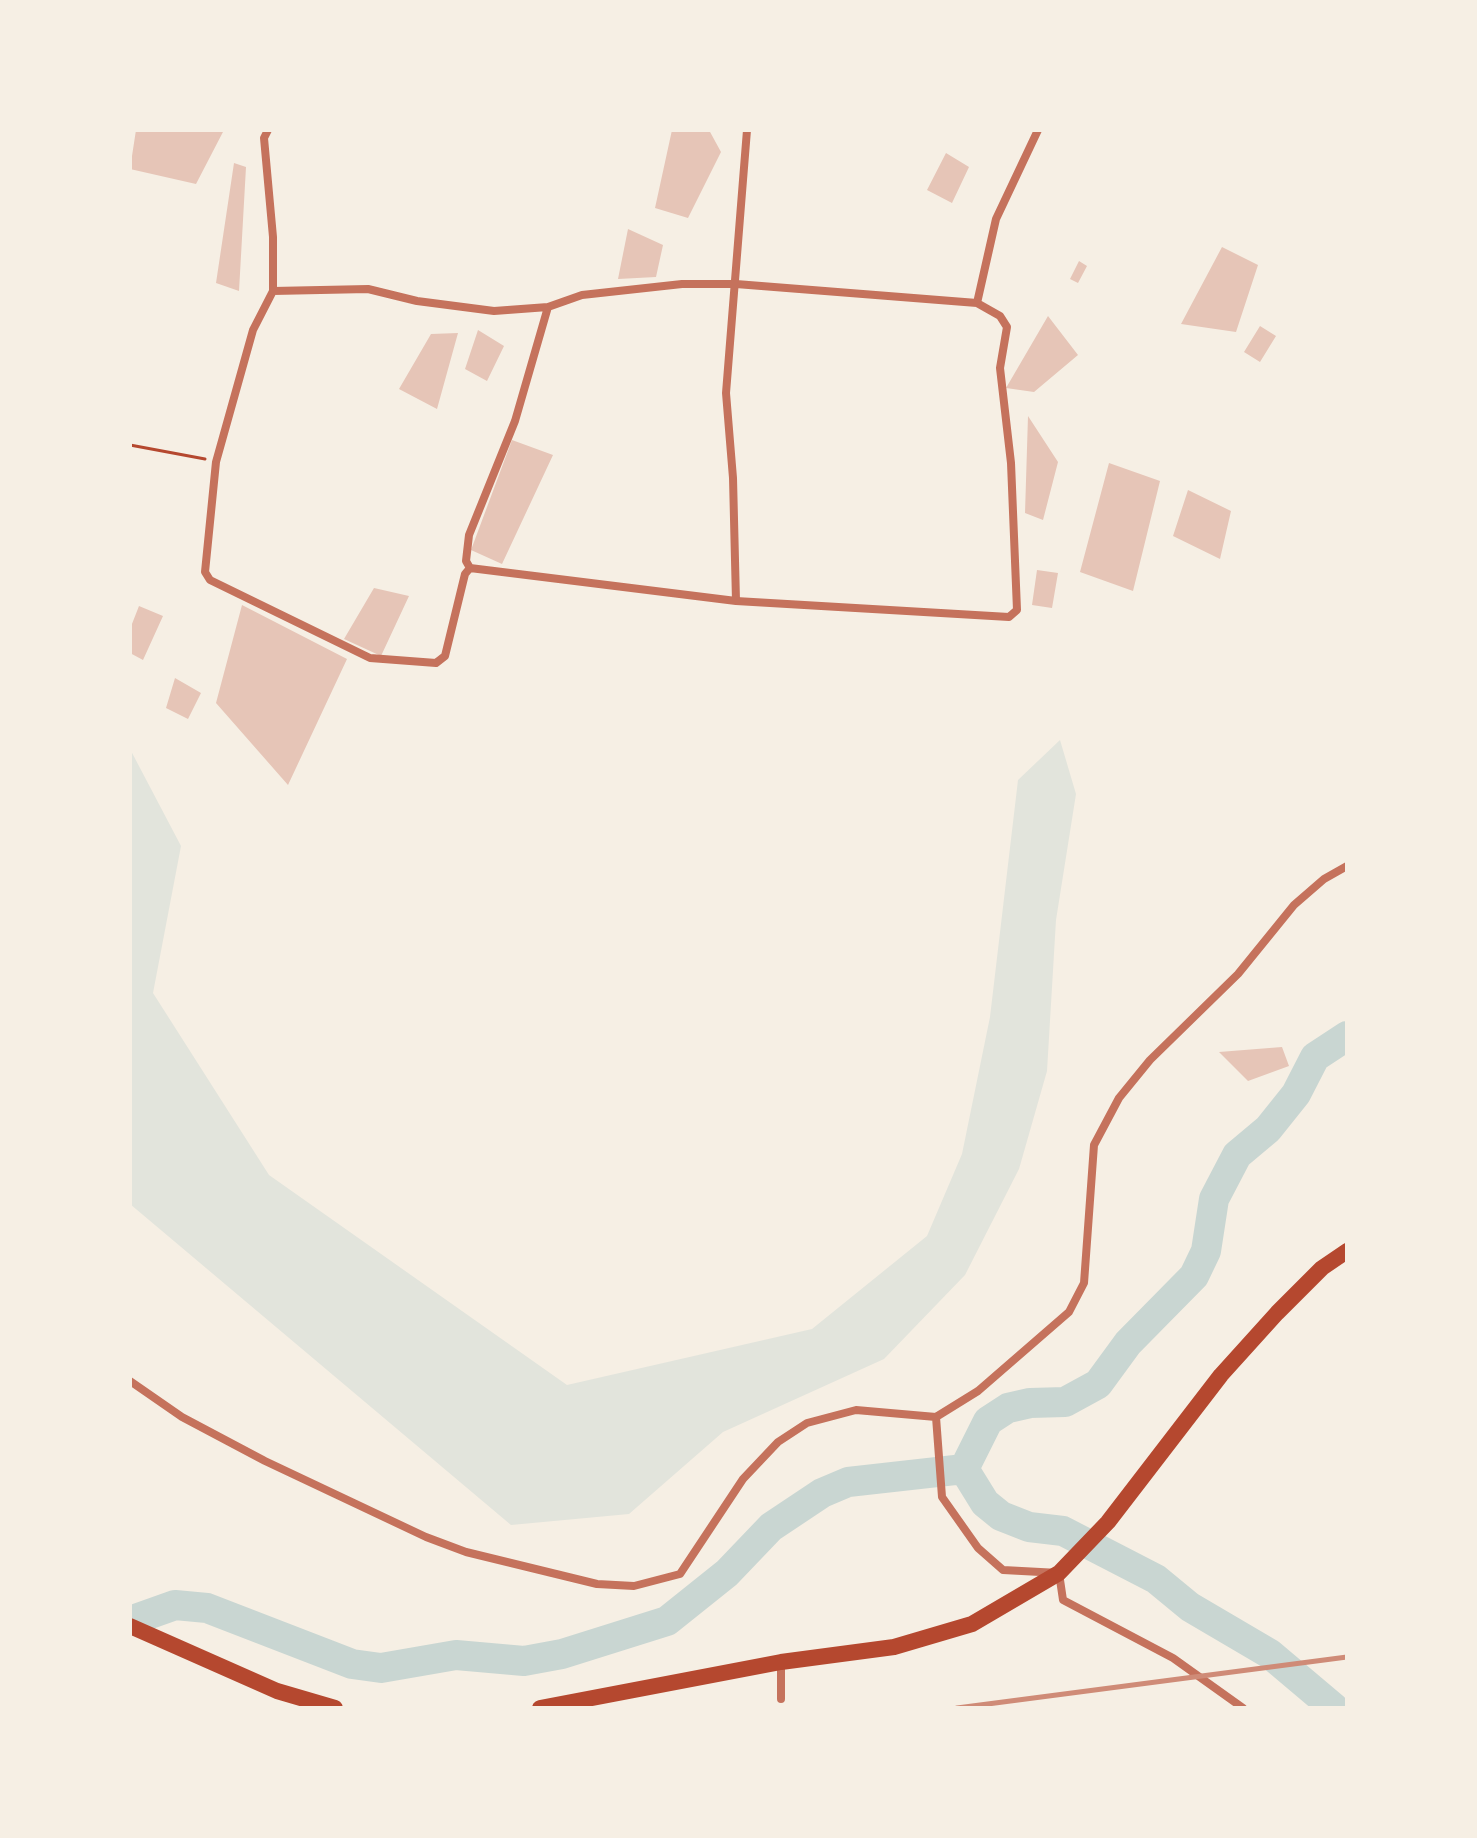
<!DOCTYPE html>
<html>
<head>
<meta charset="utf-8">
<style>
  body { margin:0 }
  #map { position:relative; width:1477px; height:1838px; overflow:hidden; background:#f6efe4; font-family:Commissioner,sans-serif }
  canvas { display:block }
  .frame { position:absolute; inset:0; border:132px solid #f6efe4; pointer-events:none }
</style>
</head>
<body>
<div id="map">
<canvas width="1477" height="1838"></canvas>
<div class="frame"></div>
</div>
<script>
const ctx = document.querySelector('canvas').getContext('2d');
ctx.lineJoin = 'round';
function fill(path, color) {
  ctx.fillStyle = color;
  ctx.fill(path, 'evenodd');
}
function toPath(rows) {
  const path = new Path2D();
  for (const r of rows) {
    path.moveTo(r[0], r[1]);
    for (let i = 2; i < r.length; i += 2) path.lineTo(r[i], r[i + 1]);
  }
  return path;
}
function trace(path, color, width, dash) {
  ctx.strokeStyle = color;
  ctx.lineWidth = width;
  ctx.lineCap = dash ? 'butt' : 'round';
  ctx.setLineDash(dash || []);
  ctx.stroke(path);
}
fill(toPath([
  [1060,740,1076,794,1056,920,1047,1071,1019,1169,965,1275,884,1359,723,1432,629,1514,511,1525,130,1204,130,749,181,846,153,993,269,1175,567,1385,812,1329,927,1236,962,1154,990,1017,1018,780]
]), '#e2e4dc');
trace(toPath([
  [130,1609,135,1618]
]), '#c9d6d2', 5);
trace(toPath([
  [964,1469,988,1421,1008,1408,1030,1403,1065,1402,1098,1384,1128,1343,1194,1276,1206,1251,1214,1199,1237,1155,1268,1129,1296,1094,1315,1057,1347,1036],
  [130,1621,175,1605,207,1608,352,1664,381,1668,456,1655,524,1661,562,1654,667,1621,727,1573,771,1527,822,1493,848,1482,964,1469,985,1503,1001,1516,1029,1527,1063,1531,1156,1579,1190,1607,1270,1654,1334,1708]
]), '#c9d6d2', 30);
fill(toPath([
  [136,130,224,130,196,184,130,169],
  [672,130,709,130,721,152,688,218,655,208],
  [946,153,969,167,952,203,927,190],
  [234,163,246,167,239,291,216,283],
  [628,229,663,245,656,277,618,279],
  [1222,247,1258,265,1236,332,1181,324],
  [1079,261,1087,266,1078,283,1070,279],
  [1048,316,1078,355,1034,392,1006,388],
  [1260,326,1276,336,1260,362,1244,352],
  [478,330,504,346,487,381,465,369],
  [458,333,437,409,399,389,431,334],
  [1028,416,1058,462,1043,520,1025,513],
  [512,440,553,455,502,564,471,550],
  [1109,463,1160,481,1133,591,1080,572],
  [1188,490,1231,511,1220,559,1173,536],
  [1037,570,1058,573,1052,608,1032,605],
  [374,588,409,596,381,656,344,639],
  [242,605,347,659,288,785,216,703],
  [139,606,163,616,143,660,130,653,130,629],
  [175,678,201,693,188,719,166,708],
  [1282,1047,1289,1066,1248,1081,1219,1052]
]), '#e6c5b7');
trace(toPath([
  [130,445,205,459]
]), '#b5482f', 3);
trace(toPath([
  [268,130,264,138,273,237,273,291,253,330,216,462,205,572,210,580,370,658,436,663,445,656,465,574,470,568,466,561,469,535,515,421,548,307],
  [273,291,368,289,417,301,494,311,548,307,582,295,682,284,736,284,977,303,1000,316,1007,327,1000,368,1011,463,1017,610,1009,617,736,601,470,568],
  [977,303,996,219,1038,130],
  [736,601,733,478,726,393,747,130],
  [130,1381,182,1417,265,1461,426,1537,466,1552,597,1584,634,1586,680,1574,743,1479,778,1442,807,1423,856,1410,936,1417,978,1391,1069,1312,1084,1283,1094,1145,1119,1098,1150,1060,1238,974,1294,905,1324,879,1347,866],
  [936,1417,942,1497,978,1548,1003,1570,1059,1573,1063,1600,1173,1658,1243,1708],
  [781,1662,781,1699]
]), '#c5725c', 8);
trace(toPath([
  [130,1626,277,1691,335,1708],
  [540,1708,781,1662,894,1647,972,1624,1059,1573,1108,1522,1221,1375,1277,1313,1322,1268,1347,1251]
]), '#b5482f', 16);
trace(toPath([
  [957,1708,1347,1657]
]), '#cf8b77', 5);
</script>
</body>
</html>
